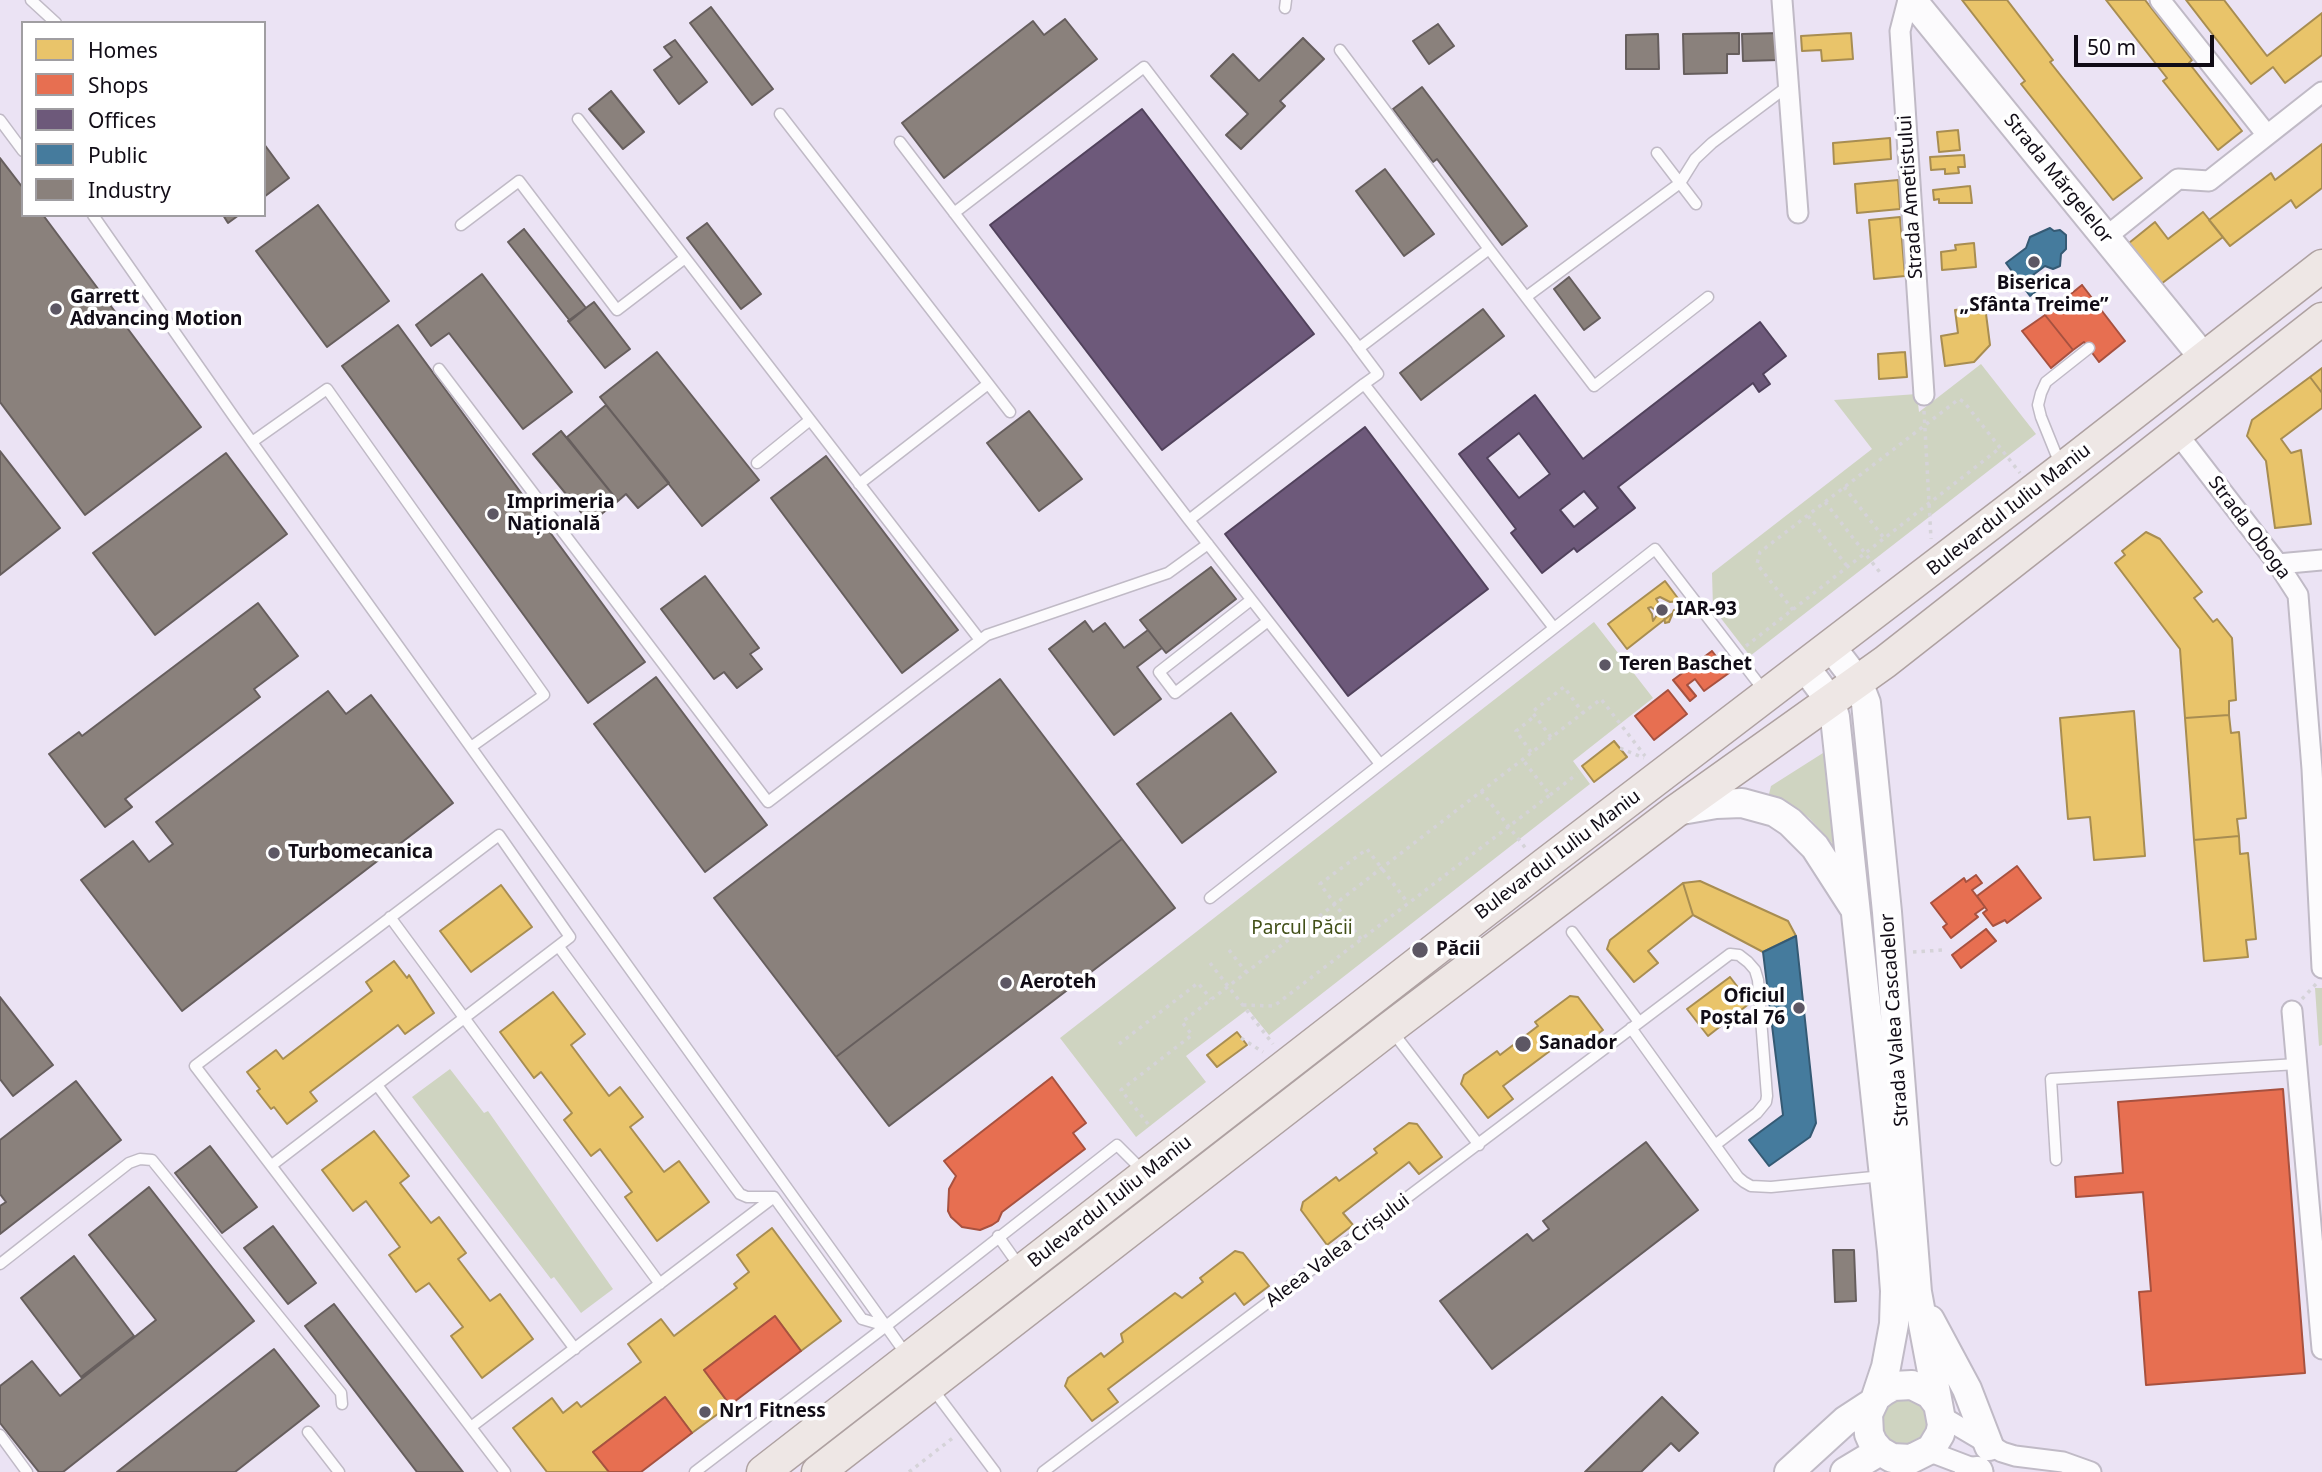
<!DOCTYPE html>
<html>
<head>
<meta charset="utf-8">
<style>
  body { margin:0 }
  #map { position:relative; width:2322px; height:1472px; overflow:hidden; background:#ebe3f4; font-family:"Noto Sans",sans-serif }
  canvas { display:block }
  .legend { position:absolute; left:21px; top:21px; width:245px; height:196px; box-sizing:border-box; background:#fff; border:2px solid #a09ea2; margin:0; padding:9px 12px; list-style:none; font-size:21px; color:#110c16 }
  .legend li { display:flex; align-items:center; gap:14px; height:35px }
  .legend b { width:35px; border:2px solid #a09ea2 }
  .scale { position:absolute; left:2074px; top:35px; width:140px; height:32px; box-sizing:border-box; border:4px solid #110c16; border-top:0; padding-left:9px; font-size:21px; line-height:24px; white-space:nowrap; color:#110c16; -webkit-text-stroke:5px #fff; paint-order:stroke }
</style>
</head>
<body>
<div id="map">
<canvas width="2322" height="1472"></canvas>
<ul class="legend">
<li><b style="height:19px;background:#e9c46a"></b>Homes</li>
<li><b style="height:19px;background:#e76f51"></b>Shops</li>
<li><b style="height:19px;background:#6d597a"></b>Offices</li>
<li><b style="height:19px;background:#457b9d"></b>Public</li>
<li><b style="height:19px;background:#8a817c"></b>Industry</li>
</ul>
<div class="scale">50 m</div>
</div>
<script>
const ctx = document.querySelector('canvas').getContext('2d');
ctx.lineJoin = 'round';
function fill(path, color) {
  ctx.fillStyle = color;
  ctx.fill(path, 'evenodd');
}
function toPath(rows) {
  const path = new Path2D();
  for (const r of rows) {
    if (r.length === 3) {
      path.moveTo(r[0] + r[2], r[1]);
      path.arc(r[0], r[1], r[2], 0, 2 * Math.PI);
      continue;
    }
    path.moveTo(r[0], r[1]);
    for (let i = 2; i < r.length; i += 2) path.lineTo(r[i], r[i + 1]);
  }
  return path;
}
function trace(path, color, width, dash) {
  ctx.strokeStyle = color;
  ctx.lineWidth = width;
  ctx.lineCap = dash ? 'butt' : 'round';
  ctx.setLineDash(dash || []);
  ctx.stroke(path);
}
function drawText(font, color, halo, rows, align = 'center') {
  ctx.font = font + ' "Noto Sans",sans-serif';
  ctx.lineWidth = 7;
  ctx.setLineDash([]);
  ctx.textBaseline = 'middle';
  ctx.strokeStyle = halo;
  ctx.fillStyle = color;
  for (const [text, x, y, turn = 0] of rows) {
    ctx.save();
    ctx.translate(x, y);
    ctx.rotate((+turn || 0) * Math.PI / 180);
    ctx.textAlign = isNaN(turn) ? turn : align;
    if (halo) ctx.strokeText(text, 0, 0);
    ctx.fillText(text, 0, 0);
    ctx.restore();
  }
}
fill(toPath([
  [1981,364,2036,434,1750,656,1713,608,1712,573,1872,449,1834,400,1917,394,1919,412],
  [1594,622,1653,698,1573,761,1590,784,1269,1035,1248,1009,1186,1056,1206,1082,1136,1137,1060,1038],
  [1823,753,1826,753,1836,851,1831,842,1809,818,1797,809,1771,797,1769,794,1771,786],
  [2315,988,2322,988,2322,1045,2319,1046],
  [450,1069,484,1113,488,1111,613,1289,581,1313,554,1277,551,1279,412,1097],
  [1905,1422,24]
]), '#cfd4c1');
const homes = toPath([
  [1962,0,2007,0,2053,60,2050,62,2142,178,2113,200,2021,84,2025,81,1962,0],
  [2106,0,2145,0,2192,60,2189,63,2242,131,2218,150,2163,81,2167,78,2106,0],
  [2186,0,2224,0,2267,56,2322,13,2322,55,2285,83,2273,67,2251,84,2186,0],
  [1851,33,1853,59,1822,61,1821,50,1802,51,1801,36,1851,33],
  [1958,130,1960,150,1939,152,1937,132,1958,130],
  [1890,138,1891,159,1834,164,1833,143,1890,138],
  [2322,144,2322,188,2296,208,2291,200,2230,246,2209,220,2271,173,2275,180,2322,144],
  [1964,155,1965,167,1958,167,1959,173,1945,174,1945,169,1931,170,1930,157,1964,155],
  [1898,180,1900,209,1857,213,1855,184,1898,180],
  [1970,186,1972,203,1939,203,1939,199,1934,200,1933,190,1970,186],
  [2203,212,2223,237,2161,284,2129,243,2155,222,2168,239,2203,212],
  [1900,217,1905,276,1874,279,1869,220,1900,217],
  [1974,243,1976,267,1942,270,1941,252,1956,250,1955,245,1974,243],
  [1985,306,1990,345,1974,362,1945,366,1941,336,1958,333,1955,310,1985,306],
  [1905,352,1907,377,1879,379,1878,354,1905,352],
  [2322,368,2322,393,2310,377,2322,368],
  [2310,377,2322,393,2322,408,2281,439,2291,453,2301,450,2311,524,2275,528,2266,461,2247,436,2252,420,2310,377],
  [2146,532,2160,539,2202,592,2194,598,2213,622,2217,619,2232,638,2236,700,2229,701,2229,715,2185,718,2180,649,2115,563,2125,555,2122,551,2146,532],
  [1665,581,1683,605,1627,649,1608,624,1665,581],
  [1660,597,1670,602,1689,600,1678,606,1679,609,1674,610,1669,622,1665,623,1664,613,1657,615,1653,621,1652,614,1648,608,1651,607,1655,610,1661,607,1656,599,1660,597],
  [2134,711,2145,856,2094,860,2090,817,2068,819,2060,718,2134,711],
  [2229,715,2231,733,2239,732,2246,818,2237,819,2239,836,2194,840,2185,718,2229,715],
  [1614,741,1627,757,1594,782,1582,766,1614,741],
  [2239,836,2240,854,2248,853,2256,939,2246,940,2248,957,2204,961,2194,840,2239,836],
  [1700,881,1788,921,1796,936,1763,952,1693,915,1683,883,1700,881],
  [1683,883,1693,915,1648,951,1658,963,1634,982,1607,949,1610,940,1683,883],
  [501,885,532,927,471,972,440,931,501,885],
  [394,961,407,978,409,975,434,1013,405,1034,398,1025,310,1092,317,1101,287,1124,274,1107,271,1109,257,1091,260,1089,247,1072,276,1050,283,1059,372,991,366,982,394,961],
  [1730,977,1750,1003,1708,1036,1687,1009,1730,977],
  [553,992,585,1034,571,1045,609,1096,620,1087,643,1117,630,1127,664,1172,679,1161,709,1202,657,1241,625,1197,632,1192,600,1149,591,1156,564,1120,572,1113,541,1072,534,1078,500,1032,553,992],
  [1570,996,1578,997,1603,1030,1579,1048,1570,1036,1503,1086,1513,1099,1488,1118,1461,1084,1464,1075,1497,1051,1500,1055,1538,1026,1535,1022,1570,996],
  [1237,1032,1247,1045,1217,1067,1207,1055,1237,1032],
  [1409,1123,1417,1124,1442,1157,1419,1174,1409,1162,1343,1213,1353,1225,1327,1245,1301,1210,1303,1202,1336,1177,1339,1181,1377,1153,1374,1149,1409,1123],
  [374,1131,409,1176,400,1183,431,1223,439,1217,466,1253,458,1259,490,1301,500,1294,533,1339,482,1378,451,1336,463,1327,429,1283,416,1292,389,1255,400,1247,366,1201,353,1211,322,1170,374,1131],
  [772,1228,841,1321,801,1351,775,1316,704,1370,730,1405,692,1433,665,1397,593,1452,609,1472,547,1472,513,1428,552,1398,563,1413,577,1402,581,1407,641,1362,628,1344,661,1319,674,1336,737,1288,734,1284,749,1272,737,1255,772,1228],
  [1235,1251,1243,1253,1269,1286,1244,1305,1235,1293,1108,1389,1118,1402,1092,1421,1065,1386,1068,1378,1101,1353,1104,1357,1123,1342,1121,1334,1175,1293,1182,1298,1203,1282,1200,1278,1235,1251]
]);
fill(homes, '#e9c46a');
trace(homes, '#a88d51', 2);
const shops = toPath([
  [2082,285,2125,341,2099,362,2084,342,2073,350,2045,315,2082,285],
  [2045,315,2073,350,2051,368,2022,331,2045,315],
  [1712,651,1729,673,1704,691,1695,679,1687,685,1696,696,1690,701,1673,680,1712,651],
  [1668,690,1687,714,1654,740,1635,716,1668,690],
  [2017,866,2041,898,2007,923,2005,920,1993,926,1983,913,1987,910,1977,896,2017,866],
  [1976,875,1982,883,1972,890,1985,907,1975,914,1978,917,1951,938,1943,927,1947,924,1931,903,1964,878,1966,882,1976,875],
  [1986,929,1996,941,1961,968,1952,955,1986,929],
  [1052,1077,1086,1123,1073,1133,1085,1149,1002,1212,998,1221,992,1225,980,1230,962,1227,951,1217,948,1211,949,1189,956,1176,944,1161,1052,1077],
  [2283,1089,2305,1373,2146,1385,2139,1292,2151,1291,2143,1192,2076,1197,2075,1177,2123,1173,2118,1102,2283,1089],
  [775,1316,801,1351,730,1405,704,1370,775,1316],
  [665,1397,692,1433,641,1472,609,1472,593,1452,665,1397]
]);
fill(shops, '#e76f51');
trace(shops, '#a7513f', 2);
const offices = toPath([
  [1142,109,1314,334,1162,450,990,225,1142,109],
  [1760,322,1786,356,1763,374,1770,384,1759,392,1753,383,1618,487,1635,508,1577,552,1574,548,1542,573,1511,533,1516,529,1459,454,1535,395,1583,459,1760,322],
  [1519,433,1550,474,1519,498,1487,458,1519,433],
  [1584,491,1598,508,1574,527,1560,510,1584,491],
  [1365,427,1488,589,1348,696,1225,534,1365,427]
]);
fill(offices, '#6d597a');
trace(offices, '#51425c', 2);
const public = toPath([
  [2050,228,2054,231,2060,230,2066,235,2066,249,2061,254,2060,266,2053,269,2045,266,2033,275,2042,287,2030,296,2006,263,2026,248,2030,237,2050,228],
  [1796,936,1816,1123,1810,1137,1769,1166,1749,1140,1783,1115,1763,952,1796,936]
]);
fill(public, '#457b9d');
trace(public, '#355a74', 2);
const industry = toPath([
  [711,7,773,89,752,105,690,23,711,7],
  [1065,19,1097,59,944,178,902,123,1033,21,1044,35,1065,19],
  [1438,24,1454,46,1429,64,1413,41,1438,24],
  [1739,33,1739,54,1727,54,1727,73,1684,74,1683,34,1739,33],
  [1779,33,1779,60,1743,61,1742,34,1779,33],
  [1658,34,1659,69,1626,69,1626,35,1658,34],
  [1303,38,1324,59,1280,101,1285,106,1241,149,1226,135,1248,114,1211,76,1233,54,1259,81,1303,38],
  [675,40,707,82,679,104,654,70,672,57,664,47,675,40],
  [1422,87,1527,226,1502,245,1437,159,1433,162,1393,109,1422,87],
  [611,91,644,132,623,149,589,109,611,91],
  [264,144,289,178,264,197,264,144],
  [0,158,23,188,23,215,43,215,201,427,85,515,0,402,0,158],
  [1385,169,1434,234,1404,256,1356,191,1385,169],
  [318,205,389,301,327,347,256,251,318,205],
  [223,215,239,215,228,223,223,215],
  [707,223,761,294,741,309,687,238,707,223],
  [524,229,586,308,570,321,508,242,524,229],
  [482,274,572,392,523,429,449,333,431,346,416,325,482,274],
  [1569,277,1600,318,1584,330,1554,289,1569,277],
  [594,302,630,349,605,368,568,321,594,302],
  [1483,309,1504,336,1421,400,1400,373,1483,309],
  [398,325,645,662,588,703,342,366,398,325],
  [657,352,759,480,702,526,600,397,657,352],
  [606,405,669,483,638,508,626,494,618,501,567,437,606,405],
  [1029,411,1082,479,1039,511,987,443,1029,411],
  [561,431,618,501,590,523,533,454,561,431],
  [0,451,60,528,0,575,0,451],
  [226,453,287,534,155,635,93,553,226,453],
  [826,456,958,630,902,673,771,498,826,456],
  [1211,567,1236,599,1166,653,1140,620,1211,567],
  [705,576,759,648,750,654,762,669,737,688,724,672,714,679,661,609,705,576],
  [258,603,298,656,254,689,260,697,125,799,132,807,105,827,49,754,79,732,82,736,258,603],
  [1085,621,1093,632,1105,623,1124,648,1148,630,1162,648,1137,667,1161,699,1114,735,1049,649,1085,621],
  [656,677,767,825,705,872,594,724,656,677],
  [1000,679,1122,839,836,1057,714,898,1000,679],
  [328,691,346,714,371,695,453,803,182,1011,81,880,133,841,149,862,173,844,156,822,328,691],
  [1231,713,1276,772,1182,843,1137,784,1231,713],
  [1122,839,1175,908,889,1126,836,1057,1122,839],
  [0,997,53,1065,13,1096,0,1079,0,997],
  [76,1081,121,1140,0,1234,0,1206,6,1202,0,1194,0,1140,76,1081],
  [1646,1142,1698,1210,1492,1369,1440,1301,1527,1234,1533,1241,1549,1229,1543,1221,1646,1142],
  [210,1146,257,1207,222,1233,175,1173,210,1146],
  [149,1187,254,1321,63,1472,39,1472,0,1423,0,1386,32,1361,60,1396,156,1320,89,1235,149,1187],
  [273,1226,316,1283,288,1304,244,1248,273,1226],
  [1833,1250,1854,1250,1856,1301,1835,1302,1833,1250],
  [74,1256,134,1336,81,1377,21,1298,74,1256],
  [334,1304,463,1472,417,1472,305,1326,334,1304],
  [274,1349,319,1406,235,1472,117,1472,274,1349],
  [1662,1397,1698,1433,1679,1451,1671,1443,1641,1472,1585,1472,1662,1397]
]);
fill(industry, '#8a817c');
trace(industry, '#665e5d', 2);
const lane = toPath([
  [31,0,56,23],
  [1285,8,1286,0],
  [1340,50,1489,249],
  [780,114,1010,412],
  [578,119,980,640],
  [0,120,23,151],
  [900,142,1189,520],
  [1657,153,1696,204],
  [954,213,1144,67,1359,348,1489,249,1594,386,1708,297],
  [93,215,234,417,906,1354],
  [461,225,519,181,617,310,685,258],
  [1526,297,1680,183,1695,159,1712,143,1788,86],
  [1357,346,1378,374,1364,384],
  [439,369,768,802,987,635,1168,573,1208,544],
  [252,442,327,389,544,695,471,747],
  [757,463,810,420],
  [2060,464,2041,417,2038,405,2041,393,2046,382,2089,348],
  [859,484,988,384],
  [1251,600,1159,672,1175,693,1268,621],
  [1380,764,1189,520,1364,384,1554,628],
  [1210,898,1655,549,1765,692],
  [390,917,660,1284],
  [1572,932,1639,1022],
  [559,947,734,1186,740,1194,747,1197,774,1197],
  [1631,1028,1738,1177,1744,1182,1751,1186,1771,1187,1883,1176],
  [1392,1031,1479,1145],
  [377,1085,575,1349],
  [2056,1160,2051,1079,2297,1064],
  [272,1165,570,937,499,835,195,1066,505,1472],
  [774,1197,862,1319,886,1326],
  [998,1236,1020,1267],
  [0,1264,129,1163,140,1159,152,1160,341,1393,342,1404],
  [932,1388,995,1472],
  [471,1427,774,1197],
  [308,1432,339,1472],
  [0,1435,27,1472],
  [695,1472,886,1326,1117,1145,1142,1170],
  [1043,1472,1730,954,1739,955,1748,962,1755,970,1758,980,1767,1096,1766,1102,1757,1113,1715,1145]
]);
const street = toPath([
  [1782,0,1798,213],
  [1908,0,1900,31,1924,395],
  [2160,0,2267,135],
  [2106,237,2178,179,2209,181,2322,92],
  [2177,433,2278,564,2298,595,2312,769,2322,968],
  [2278,564,2322,560],
  [2292,1011,2322,1349],
  [1941,1416,2002,1452,2015,1456,2063,1462,2091,1472],
  [1928,1451,1983,1472]
]);
const secondary = toPath([
  [1912,0,2204,358],
  [1831,647,1858,682,1866,703,1887,912,1917,1292,1942,1425,1940,1434,1931,1449,1911,1459,1892,1458,1880,1451,1873,1443,1869,1434,1868,1414,1876,1397,1884,1391,1893,1386,1912,1385,1930,1394,1936,1402],
  [1805,667,1831,702,1835,717,1892,1251,1895,1291,1894,1324,1886,1367,1876,1397],
  [1676,811,1716,804,1742,803,1775,812,1790,822,1815,847,1853,906],
  [1930,1320,1967,1389,1989,1446],
  [1789,1472,1845,1421,1871,1404],
  [1845,1472,1880,1451],
  [1969,1472,1978,1471]
]);
const primary = toPath([
  [763,1472,1544,865,2062,469,2322,266],
  [818,1472,1390,1028,1676,811,1885,662,2322,319]
]);
trace(lane, '#c0bac6', 13);
trace(street, '#c0bac6', 23);
trace(secondary, '#c0bac6', 32);
trace(primary, '#aea1a1', 35);
trace(toPath([
  [1924,411,1931,539],
  [1844,487,1884,538],
  [1825,502,1882,575],
  [1808,516,1847,566],
  [1793,610,1757,564,1760,552,1959,399,1964,402,2020,473],
  [1746,646,2000,448],
  [1551,737,1532,712,1564,687,1583,713],
  [1620,748,1644,758],
  [1531,752,1516,731,1535,716],
  [1481,791,1527,850],
  [1550,795,1577,774],
  [1361,939,1320,884,1367,849,1408,903],
  [1229,950,1246,972],
  [1913,952,1943,950],
  [1210,963,1273,1044],
  [2302,999,2316,984],
  [1243,1005,1274,1006,1550,795,1523,760],
  [1241,1038,1263,1052],
  [1119,1044,1198,983,1211,999],
  [1148,1124,1121,1090,1192,1035,1182,1022,1601,699,1645,756],
  [909,1472,954,1437]
]), '#d5d3d8', 3.5, [3.5, 5]);
trace(lane, '#fcfbfd', 10);
trace(street, '#fcfbfd', 19);
trace(secondary, '#fcfbfd', 28);
trace(primary, '#eee7e5', 32);
for (const [x, y, r, color] of [
  [2034,262,7,"#5d5764"],
  [56,309,7,"#5d5764"],
  [493,514,7,"#5d5764"],
  [1662,610,7,"#5d5764"],
  [1605,665,7,"#5d5764"],
  [274,853,7,"#5d5764"],
  [1420,950,9,"#5d5764"],
  [1006,983,7,"#5d5764"],
  [1799,1008,7,"#5d5764"],
  [1523,1044,9,"#5d5764"],
  [705,1412,7,"#5d5764"]
]) {
  const dot = new Path2D();
  dot.arc(x, y, r, 0, 2 * Math.PI);
  ctx.fillStyle = color;
  ctx.fill(dot);
  trace(dot, '#fff', 2.5);
}
drawText('19px', '#110c16', '#fff', [
  ["Strada Mărgelelor",2058,179,51],
  ["Strada Ametistului",1911,197,-94],
  ["Bulevardul Iuliu Maniu",2009,510,-38],
  ["Strada Oboga",2249,528,53],
  ["Bulevardul Iuliu Maniu",1558,855,-37],
  ["Strada Valea Cascadelor",1895,1020,-94],
  ["Bulevardul Iuliu Maniu",1110,1202,-38],
  ["Aleea Valea Crișului",1338,1251,-37]
]);
drawText('bold 19px', '#110c16', '#fff', [
  ["Biserica",2034,284,"center"],
  ["„Sfânta Treime”",2034,306,"center"],
  ["Garrett",70,298],
  ["Advancing Motion",70,320],
  ["Imprimeria",507,503],
  ["Națională",507,525],
  ["IAR-93",1676,610],
  ["Teren Baschet",1619,665],
  ["Turbomecanica",288,853],
  ["Păcii",1436,950],
  ["Aeroteh",1020,983],
  ["Oficiul",1785,997,"right"],
  ["Poștal 76",1785,1019,"right"],
  ["Sanador",1539,1044],
  ["Nr1 Fitness",719,1412]
], 'left');
drawText('19px', '#425018', '#fff', [
  ["Parcul Păcii",1302,929]
]);
</script>
</body>
</html>
